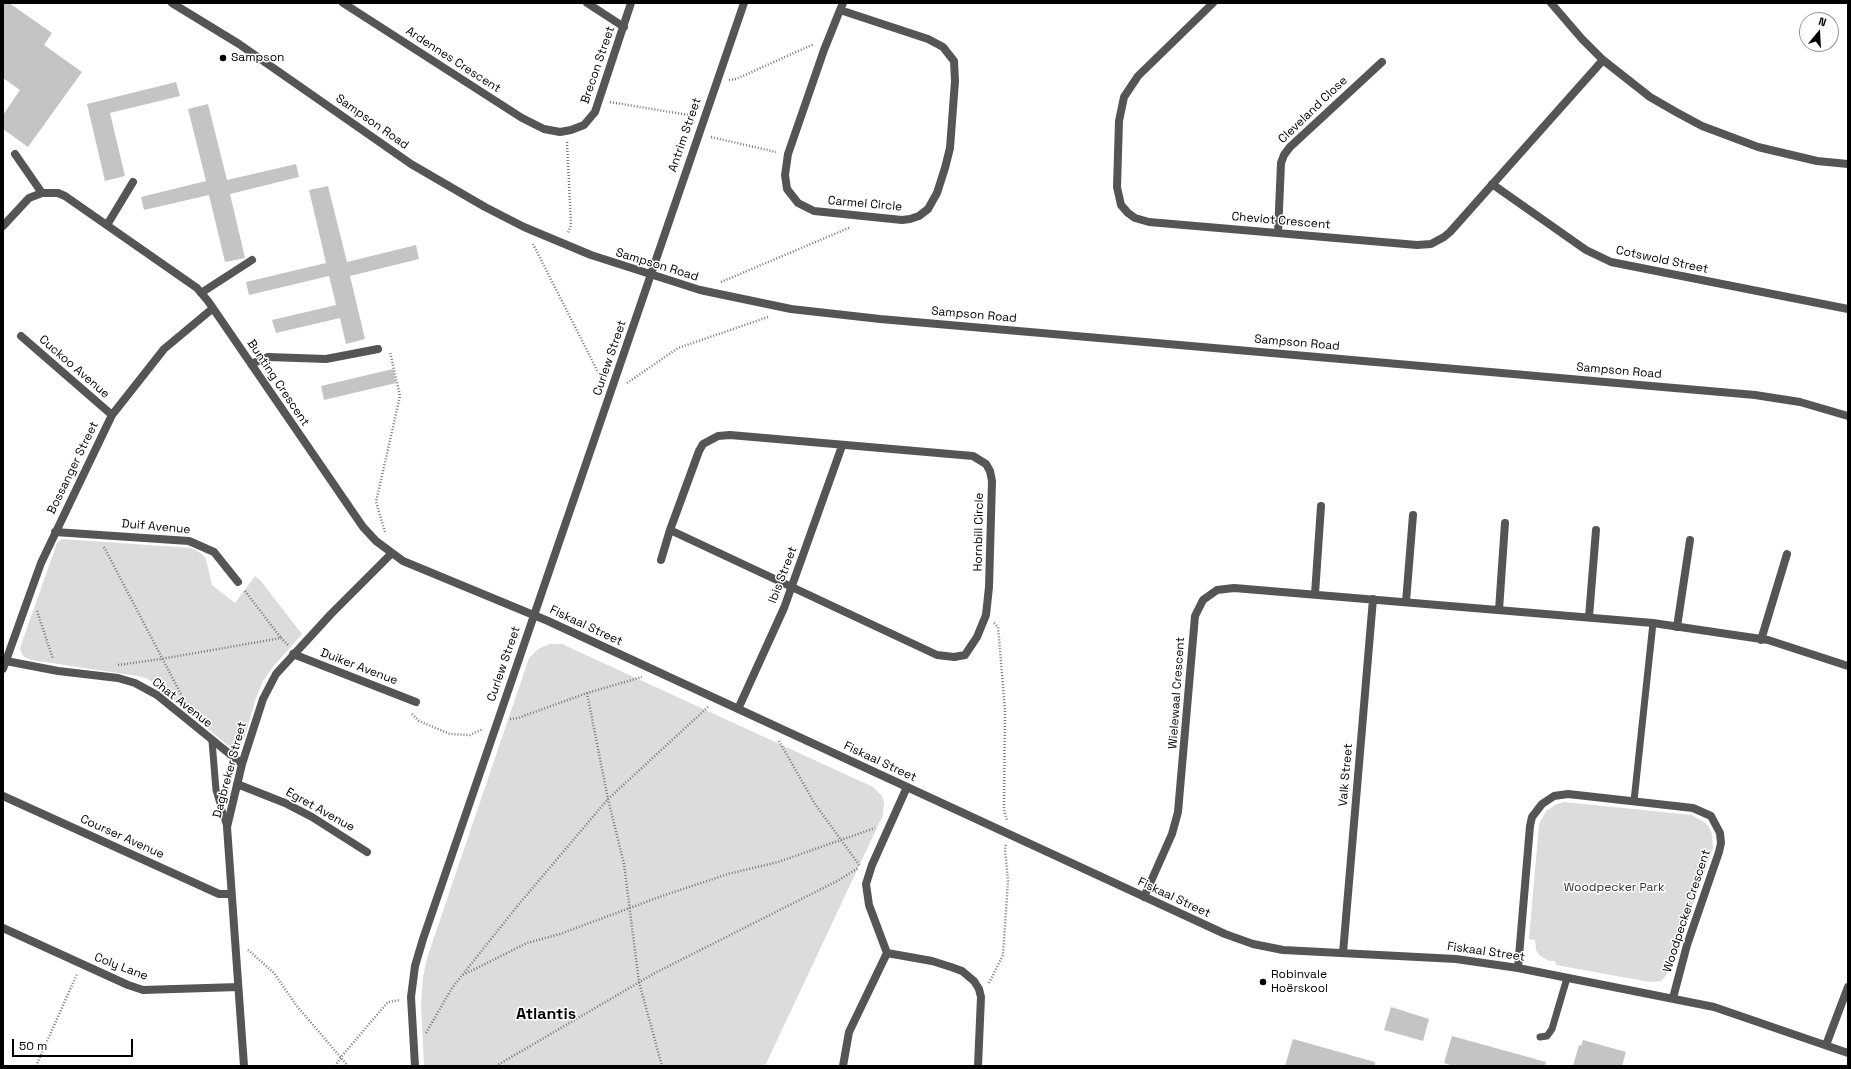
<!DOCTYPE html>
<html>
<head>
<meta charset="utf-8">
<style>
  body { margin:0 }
  #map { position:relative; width:1851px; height:1069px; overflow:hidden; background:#fff; font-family:"Space Grotesk",sans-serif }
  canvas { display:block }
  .frame { position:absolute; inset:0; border:4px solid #000; pointer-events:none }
  .north { position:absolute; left:1799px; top:12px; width:40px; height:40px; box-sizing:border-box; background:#fff; border:1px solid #999; border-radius:50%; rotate:18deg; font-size:11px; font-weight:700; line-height:16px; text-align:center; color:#000 }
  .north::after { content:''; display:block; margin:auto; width:14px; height:18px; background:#000; clip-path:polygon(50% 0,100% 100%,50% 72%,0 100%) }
  .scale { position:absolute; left:12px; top:1039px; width:121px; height:18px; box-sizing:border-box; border:2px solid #000; border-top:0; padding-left:5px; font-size:12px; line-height:14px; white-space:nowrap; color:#000; -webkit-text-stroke:3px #fff; paint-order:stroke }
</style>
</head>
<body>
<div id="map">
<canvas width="1851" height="1069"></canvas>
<div class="frame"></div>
<div class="north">N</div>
<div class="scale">50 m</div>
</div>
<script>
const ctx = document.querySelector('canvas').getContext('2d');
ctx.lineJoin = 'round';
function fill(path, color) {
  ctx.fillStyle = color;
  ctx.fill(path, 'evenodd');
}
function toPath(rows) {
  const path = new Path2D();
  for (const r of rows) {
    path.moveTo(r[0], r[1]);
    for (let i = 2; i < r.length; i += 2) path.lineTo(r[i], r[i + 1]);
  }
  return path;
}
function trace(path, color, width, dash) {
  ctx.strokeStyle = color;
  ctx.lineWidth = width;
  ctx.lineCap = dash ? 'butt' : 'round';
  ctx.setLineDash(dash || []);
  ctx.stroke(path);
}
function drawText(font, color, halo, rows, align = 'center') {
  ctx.font = font + ' "Space Grotesk",sans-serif';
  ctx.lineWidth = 3;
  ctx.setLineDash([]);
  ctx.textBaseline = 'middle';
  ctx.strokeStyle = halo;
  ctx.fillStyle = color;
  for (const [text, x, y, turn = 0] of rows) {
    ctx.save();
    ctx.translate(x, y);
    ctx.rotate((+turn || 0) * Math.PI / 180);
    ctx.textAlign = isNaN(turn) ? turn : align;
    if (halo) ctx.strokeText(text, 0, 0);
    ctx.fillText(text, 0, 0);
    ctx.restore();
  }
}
fill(toPath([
  [62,539,192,548,202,554,206,559,212,585,235,603,255,576,260,580,302,634,273,667,263,681,256,698,244,739,240,744,232,746,227,745,157,685,148,679,138,676,31,660,24,657,20,650,21,645,57,543],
  [550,644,562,644,873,787,882,796,884,803,883,815,765,1066,424,1066,421,1005,423,977,427,958,529,658,538,649],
  [1564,802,1692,815,1704,822,1709,827,1712,834,1713,849,1668,973,1661,981,1650,982,1556,965,1555,961,1549,961,1539,955,1536,950,1535,940,1529,939,1539,824,1546,811,1557,804]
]), '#dcdcdc');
fill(toPath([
  [3,3,9,3,52,33,44,45,82,72,28,147,3,129,3,115,20,90,3,78],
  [176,82,180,96,110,113,125,176,105,181,87,104],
  [208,104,227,180,296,164,299,177,230,194,245,258,225,262,209,195,144,210,141,197,206,181,188,109],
  [328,186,347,262,416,245,419,259,350,276,365,339,346,344,340,318,276,333,272,320,336,305,329,276,249,295,246,282,326,263,309,190],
  [393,369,396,383,324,400,321,386],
  [1391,1007,1429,1019,1423,1041,1384,1030],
  [1452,1036,1546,1062,1545,1066,1454,1066,1444,1063],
  [1293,1039,1375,1062,1375,1066,1285,1066],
  [1583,1040,1626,1052,1622,1066,1573,1066,1579,1045,1581,1046]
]), '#c4c4c4');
trace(toPath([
  [729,80,736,79,814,44],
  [610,102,694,116],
  [711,137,776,152],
  [567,142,571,225,568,233],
  [533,244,602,380],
  [721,282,851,227],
  [627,383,678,348,768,317],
  [385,532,376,502,400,396,390,352],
  [104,547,184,700],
  [245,591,281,638],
  [37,611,53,659],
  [994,623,998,627,1005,710,1004,810,1007,820],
  [118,665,161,659,281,638,288,645],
  [587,693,608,799,624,864,639,982,662,1066],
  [412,714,419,721,450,734,470,735,483,729],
  [510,719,518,718,587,693,642,677],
  [779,741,815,804,860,866],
  [248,950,274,973,296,1005,348,1066],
  [463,975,527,943,560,934,662,896,728,874,778,862,875,828],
  [989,983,1003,955,1008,881,1005,849,1006,844],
  [426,1033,452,988,519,904,608,799,708,707],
  [36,1066,77,974],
  [335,1066,341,1057,388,1002,400,1000],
  [496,1066,655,973,839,880,858,868]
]), '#777', 2.5, [1, 2]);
trace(toPath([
  [212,741,216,790,227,827],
  [1634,801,1653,623],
  [1540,1037,1547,1036,1552,1029,1567,978]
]), '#555', 7);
trace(toPath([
  [172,3,239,44,411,164,485,207,524,227,591,255,700,290,791,309,880,319,1755,395,1800,402,1848,416],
  [343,3,522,118,544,129,560,132,571,130,584,125,595,112,631,3],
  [587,3,624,27],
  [1213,3,1138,76,1124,97,1119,121,1117,187,1121,205,1128,213,1135,218,1149,222,1417,245,1431,244,1444,237,1450,232,1603,60],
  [1551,3,1582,39,1603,60,1650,97,1676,112,1702,126,1758,147,1817,161,1848,164],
  [840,10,928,39,943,47,954,61,955,81,950,148,945,168,937,193,928,209,919,216,910,219,902,220,814,211,798,203,787,189,785,175,788,154,824,50,840,10,843,3],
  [15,154,42,193],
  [1492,184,1586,250,1611,262,1848,309],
  [107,225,133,182],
  [3,226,29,198,42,193,58,193,65,196,197,288,208,301,363,527,376,541,403,561,548,621,1225,934,1253,944,1283,950,1456,959,1518,968,1714,1007,1848,1053],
  [1278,233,1281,163,1284,155,1290,147,1382,62],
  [201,293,252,260],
  [21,336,112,415],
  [251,364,268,357,326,359,378,349],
  [55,532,189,541,214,552,238,582],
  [661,560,670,530,699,451,703,444,718,436,730,435,973,456,986,464,990,471,992,481,989,587,986,615,977,637,965,655,954,657,937,655,670,530],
  [1315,594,1321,506],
  [1406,602,1413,515],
  [1499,610,1505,523],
  [1589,617,1596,530],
  [1677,627,1690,540],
  [1761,640,1787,554],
  [293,654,416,702],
  [6,661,58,671,118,678,135,683,157,695,242,764],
  [3,669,41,563,112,415,164,349,212,309],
  [738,709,784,608,842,446],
  [237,784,285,803,312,817,367,852],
  [3,796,219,894,231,894],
  [1144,897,1172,834,1178,812,1195,616,1203,600,1217,590,1234,588,1653,623,1768,640,1848,666],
  [3,928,128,985,143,990,238,987],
  [887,953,932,961,951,967,962,971,974,981,979,989,981,997,978,1066],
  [887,953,869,905,866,884,872,865,907,787],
  [1343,953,1373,599],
  [1518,968,1530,826,1532,817,1542,804,1554,796,1568,794,1693,808,1711,816,1720,833,1721,843,1719,852,1687,945,1673,998],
  [1826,1045,1848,987],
  [244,1066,227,827,242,764,263,699,276,674,331,614,391,554],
  [415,1066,411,997,415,966,423,939,744,3],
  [843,1066,849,1032,887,953]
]), '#555', 8);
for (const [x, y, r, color] of [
  [223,58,4,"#000"],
  [1263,982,4,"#000"]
]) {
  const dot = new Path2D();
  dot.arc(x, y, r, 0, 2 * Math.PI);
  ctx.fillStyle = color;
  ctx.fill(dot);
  trace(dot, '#fff', 1.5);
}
drawText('12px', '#000', '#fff', [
  ["Sampson",231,58],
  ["Robinvale",1271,975],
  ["Hoërskool",1271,989]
], 'left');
drawText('12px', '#000', '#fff', [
  ["Ardennes Crescent",453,60,33],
  ["Brecon Street",598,65,-71],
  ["Cleveland Close",1313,110,-44],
  ["Sampson Road",372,122,35],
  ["Antrim Street",685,135,-71],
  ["Carmel Circle",865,204,5],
  ["Cheviot Crescent",1281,221,5],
  ["Cotswold Street",1662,260,12],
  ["Sampson Road",657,265,17],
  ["Sampson Road",974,315,5],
  ["Sampson Road",1297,343,5],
  ["Curlew Street",610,358,-71],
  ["Cuckoo Avenue",74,367,41],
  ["Sampson Road",1619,371,5],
  ["Bunting Crescent",278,383,56],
  ["Bossanger Street",73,468,-64],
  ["Duif Avenue",156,527,5],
  ["Hornbill Circle",979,532,-89],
  ["Ibis Street",783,575,-69],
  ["Fiskaal Street",586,626,25],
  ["Curlew Street",504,664,-71],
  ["Duiker Avenue",359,667,21],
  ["Wielewaal Crescent",1177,693,-86],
  ["Chat Avenue",182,703,38],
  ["Fiskaal Street",880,762,25],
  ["Dagbreker Street",230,770,-75],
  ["Valk Street",1346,775,-85],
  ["Egret Avenue",320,810,29],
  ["Courser Avenue",122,837,24],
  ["Fiskaal Street",1174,898,25],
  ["Woodpecker Crescent",1687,911,-72],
  ["Fiskaal Street",1486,952,8],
  ["Coly Lane",121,967,21]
]);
drawText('12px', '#333', '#fff', [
  ["Woodpecker Park",1614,888]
]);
drawText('bold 16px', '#000', '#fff', [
  ["Atlantis",546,1015]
]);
</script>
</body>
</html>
